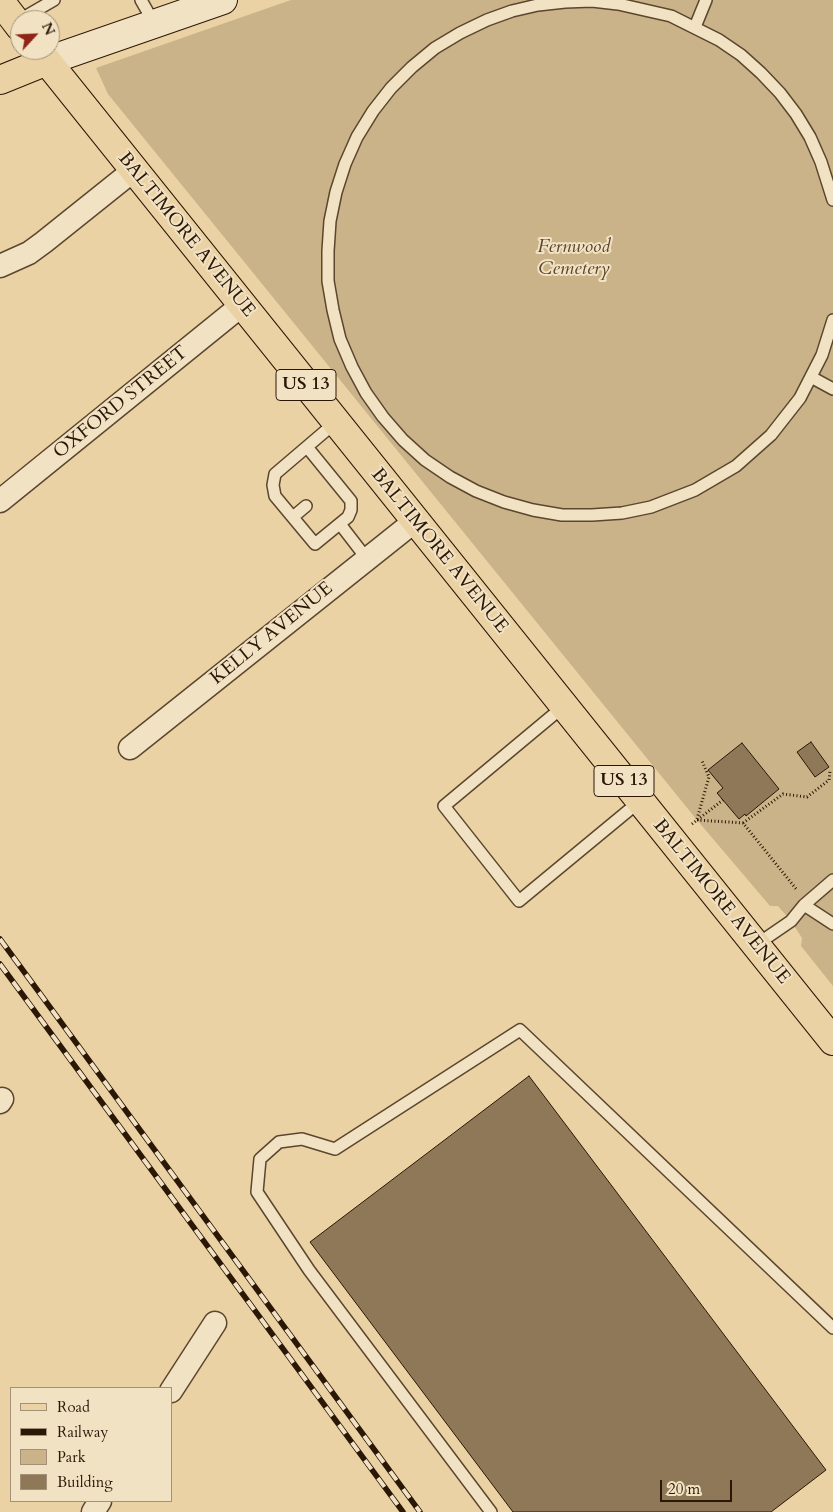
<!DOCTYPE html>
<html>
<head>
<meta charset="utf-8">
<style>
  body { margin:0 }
  #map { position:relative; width:833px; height:1512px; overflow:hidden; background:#ebd2a4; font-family:Cardo,serif }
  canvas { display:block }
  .legend { position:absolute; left:10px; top:1387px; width:162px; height:115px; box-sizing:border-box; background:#f2e2c4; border:1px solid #a29178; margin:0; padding:6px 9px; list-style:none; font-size:15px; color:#2b1706 }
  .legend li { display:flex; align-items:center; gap:10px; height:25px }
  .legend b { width:25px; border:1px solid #a29178 }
  .north { position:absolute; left:10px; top:10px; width:50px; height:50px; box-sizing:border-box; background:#f2e2c4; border:1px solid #a29178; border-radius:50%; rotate:65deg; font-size:14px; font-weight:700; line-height:20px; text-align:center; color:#2b1706 }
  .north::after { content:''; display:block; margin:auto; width:18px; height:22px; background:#8f2418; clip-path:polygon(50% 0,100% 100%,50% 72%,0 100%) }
  .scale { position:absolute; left:660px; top:1480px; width:72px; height:22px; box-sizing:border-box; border:2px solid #2b1706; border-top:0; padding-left:6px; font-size:15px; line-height:18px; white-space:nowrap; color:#2b1706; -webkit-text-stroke:4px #f2e2c4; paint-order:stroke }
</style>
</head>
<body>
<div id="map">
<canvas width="833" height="1512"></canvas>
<ul class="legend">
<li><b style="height:6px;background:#ebd2a4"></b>Road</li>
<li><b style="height:6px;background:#2b1706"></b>Railway</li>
<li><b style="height:14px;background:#cab289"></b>Park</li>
<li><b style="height:14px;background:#8f7858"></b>Building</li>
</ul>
<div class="north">N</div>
<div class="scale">20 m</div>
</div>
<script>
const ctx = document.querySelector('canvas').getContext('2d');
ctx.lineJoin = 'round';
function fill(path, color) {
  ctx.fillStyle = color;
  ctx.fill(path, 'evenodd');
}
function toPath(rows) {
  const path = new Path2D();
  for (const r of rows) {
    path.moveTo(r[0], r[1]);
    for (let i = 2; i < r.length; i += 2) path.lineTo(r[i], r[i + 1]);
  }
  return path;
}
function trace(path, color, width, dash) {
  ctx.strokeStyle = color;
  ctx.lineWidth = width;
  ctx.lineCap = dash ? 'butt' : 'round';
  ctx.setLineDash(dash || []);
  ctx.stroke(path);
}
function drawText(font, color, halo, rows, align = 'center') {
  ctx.font = font + ' Cardo,serif';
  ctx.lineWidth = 4;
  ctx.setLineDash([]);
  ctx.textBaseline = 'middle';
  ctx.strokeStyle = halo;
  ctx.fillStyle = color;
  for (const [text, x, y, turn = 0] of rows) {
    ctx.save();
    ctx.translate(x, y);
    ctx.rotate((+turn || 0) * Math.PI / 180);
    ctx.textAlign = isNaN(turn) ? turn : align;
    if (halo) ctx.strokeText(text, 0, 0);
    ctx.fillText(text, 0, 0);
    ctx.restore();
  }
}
fill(toPath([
  [291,0,833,0,833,986,801,946,802,938,791,921,778,906,770,906,697,820,108,94,96,68]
]), '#cab289');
const building = toPath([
  [811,742,829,767,815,777,797,752,811,742],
  [742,743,779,789,746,816,745,814,739,819,717,793,723,788,708,770,742,743],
  [529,1076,826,1470,771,1512,513,1512,310,1242,529,1076]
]);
fill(building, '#8f7858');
trace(building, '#2b1706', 1);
const lane = toPath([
  [141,0,154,23],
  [16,22,54,0],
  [695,27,706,0],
  [833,200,821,162,810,137,796,114,780,93,761,73,741,55,719,40,671,16,618,4,592,1,565,2,538,5,512,11,487,20,460,33,435,48,412,67,391,88,373,111,357,137,345,164,336,192,330,221,328,251,328,281,333,310,340,339,352,367,366,393,383,417,403,440,425,460,450,477,476,491,504,502,533,510,562,515,592,515,622,513,651,507,695,490,736,466,771,435,800,398,822,355,833,320],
  [811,377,833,389],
  [307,447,351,501,351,510,348,517,315,544,275,496,273,485,275,474,336,422],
  [293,517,306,506],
  [340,524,367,559],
  [564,706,444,806,519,901,640,801],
  [804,905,833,924],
  [756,945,791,921,804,905,833,880],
  [491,1512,309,1270,257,1192,260,1159,279,1142,302,1139,335,1149,520,1030,833,1328]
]);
const street = toPath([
  [0,266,29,253,44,242,134,170],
  [0,501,242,305],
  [130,748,415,521],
  [0,1102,2,1099],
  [171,1391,215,1323],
  [93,1512,100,1501]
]);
const secondary = toPath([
  [47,61,223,0]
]);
const primary = toPath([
  [0,1,20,27],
  [38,50,833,1041],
  [0,80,47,61]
]);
trace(lane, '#5b462e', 14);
trace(street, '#5b462e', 25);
trace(secondary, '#2b1706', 30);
trace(primary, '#2b1706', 30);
trace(toPath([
  [697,819,709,777,702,761],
  [697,820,743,823,797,890],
  [743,823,783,794,807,797,829,780,830,771],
  [692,824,723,800]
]), '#2b1706', 3, [1, 2.5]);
trace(lane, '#f2e2c4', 11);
trace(street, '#f2e2c4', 22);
trace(secondary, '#f2e2c4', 28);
trace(primary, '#ebd2a4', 28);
const rail = toPath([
  [0,939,420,1512],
  [0,964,403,1512]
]);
trace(rail, '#2b1706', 5.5);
trace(rail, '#f2e2c4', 4, [11]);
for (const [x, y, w] of [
  [306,385,60],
  [624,781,60]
]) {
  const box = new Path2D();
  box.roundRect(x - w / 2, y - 15.5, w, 31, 4);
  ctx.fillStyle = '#f2e2c4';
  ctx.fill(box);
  trace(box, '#2b1706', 1);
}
drawText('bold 18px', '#2b1706', null, [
  ["US 13",306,385],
  ["US 13",624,781]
]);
drawText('19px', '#2b1706', '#f2e2c4', [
  ["BALTIMORE AVENUE",186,235,51],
  ["OXFORD STREET",121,403,-39],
  ["BALTIMORE AVENUE",439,551,51],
  ["KELLY AVENUE",272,634,-39],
  ["BALTIMORE AVENUE",721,902,51]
]);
drawText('italic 19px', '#5b462d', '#f2e2c4', [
  ["Fernwood",574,248],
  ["Cemetery",574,270]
]);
</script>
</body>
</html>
